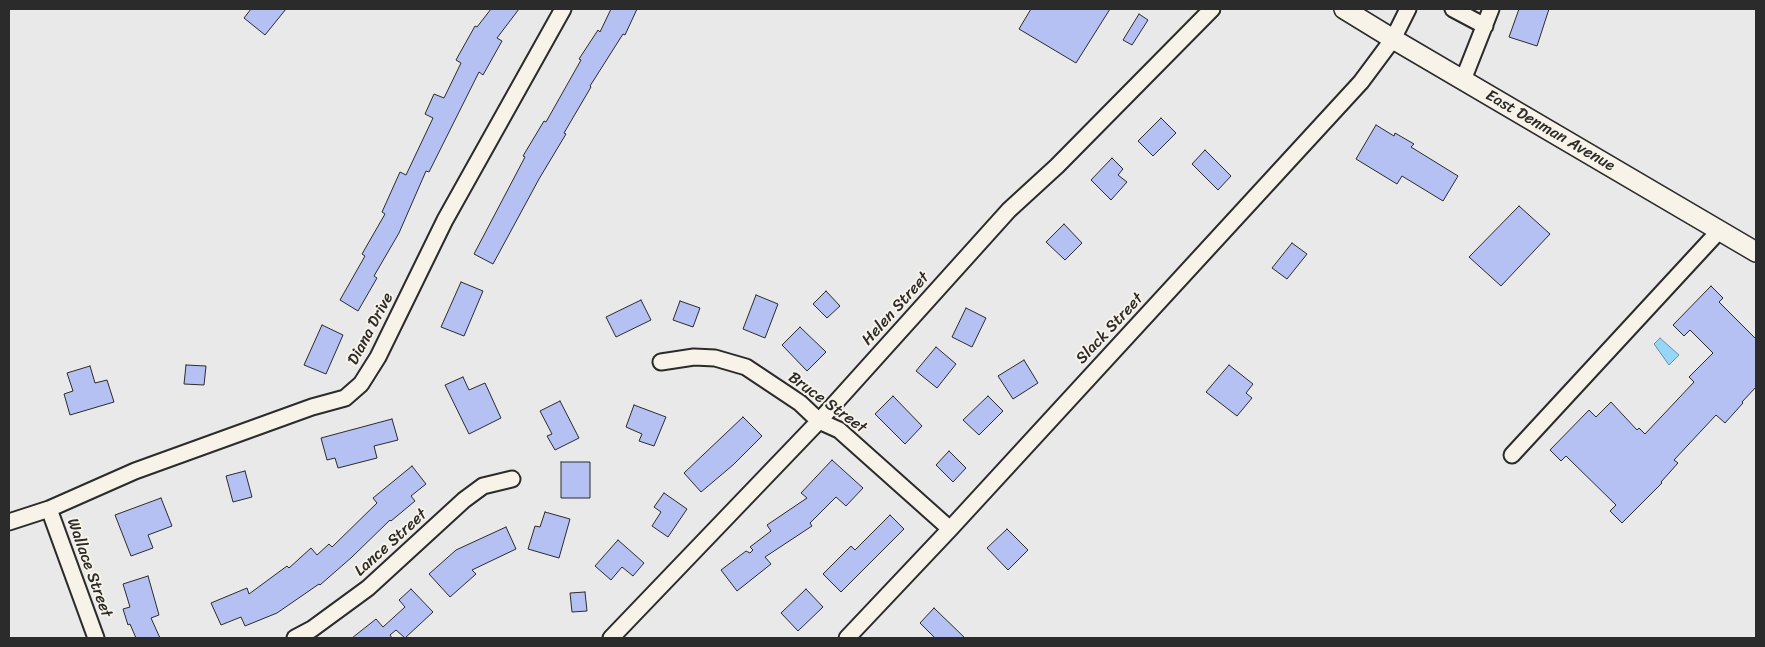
<!DOCTYPE html>
<html>
<head>
<meta charset="utf-8">
<style>
  body { margin:0 }
  #map { position:relative; width:1765px; height:647px; overflow:hidden; background:#eae9ea; font-family:Sriracha,sans-serif }
  canvas { display:block }
  .frame { position:absolute; inset:0; border:10px solid #2b2b2b; pointer-events:none }
</style>
</head>
<body>
<div id="map">
<canvas width="1765" height="647"></canvas>
<div class="frame"></div>
</div>
<script>
const ctx = document.querySelector('canvas').getContext('2d');
ctx.lineJoin = 'round';
function fill(path, color) {
  ctx.fillStyle = color;
  ctx.fill(path, 'evenodd');
}
function toPath(rows) {
  const path = new Path2D();
  for (const r of rows) {
    path.moveTo(r[0], r[1]);
    for (let i = 2; i < r.length; i += 2) path.lineTo(r[i], r[i + 1]);
  }
  return path;
}
function trace(path, color, width, dash) {
  ctx.strokeStyle = color;
  ctx.lineWidth = width;
  ctx.lineCap = dash ? 'butt' : 'round';
  ctx.setLineDash(dash || []);
  ctx.stroke(path);
}
function drawText(font, color, halo, rows, align = 'center') {
  ctx.font = font + ' Sriracha,sans-serif';
  ctx.lineWidth = 4;
  ctx.setLineDash([]);
  ctx.textBaseline = 'middle';
  ctx.strokeStyle = halo;
  ctx.fillStyle = color;
  for (const [text, x, y, turn = 0] of rows) {
    ctx.save();
    ctx.translate(x, y);
    ctx.rotate((+turn || 0) * Math.PI / 180);
    ctx.textAlign = isNaN(turn) ? turn : align;
    if (halo) ctx.strokeText(text, 0, 0);
    ctx.fillText(text, 0, 0);
    ctx.restore();
  }
}
const water = toPath([
  [1660,338,1679,355,1669,365,1654,344,1660,338]
]);
fill(water, '#96d6f8');
trace(water, '#6b92a6', 1);
const building = toPath([
  [251,9,286,9,265,35,244,18,251,9],
  [491,9,519,9,497,38,502,41,483,75,479,72,429,172,426,171,399,233,374,276,377,278,358,311,340,300,365,256,362,254,385,214,382,212,400,172,406,175,433,118,425,114,434,94,444,98,461,63,456,60,475,26,477,27,491,9],
  [611,9,637,9,625,35,623,34,590,86,591,87,564,133,566,134,539,179,493,264,474,254,525,157,523,156,544,121,546,122,581,60,579,59,598,30,600,32,611,9],
  [1031,9,1110,9,1076,63,1019,29,1031,9],
  [1519,9,1549,9,1537,46,1509,37,1519,9],
  [1139,14,1148,20,1132,45,1123,40,1139,14],
  [1161,118,1176,133,1153,156,1138,141,1161,118],
  [1376,125,1394,136,1395,133,1414,144,1411,147,1458,176,1443,201,1402,176,1397,184,1356,159,1376,125],
  [1205,150,1231,176,1218,190,1192,164,1205,150],
  [1112,158,1123,169,1118,175,1127,182,1111,200,1091,180,1112,158],
  [1519,206,1550,234,1501,286,1469,257,1519,206],
  [1064,224,1082,243,1065,260,1046,242,1064,224],
  [1292,243,1307,254,1287,279,1272,268,1292,243],
  [461,282,483,291,464,336,441,327,461,282],
  [1711,286,1723,298,1719,302,1756,339,1756,387,1742,402,1743,403,1725,423,1716,415,1674,460,1678,463,1661,482,1662,483,1622,523,1610,511,1616,505,1566,456,1561,461,1550,450,1589,410,1596,417,1611,402,1637,430,1639,428,1645,434,1694,382,1689,377,1713,353,1690,330,1684,336,1673,325,1711,286],
  [826,291,840,306,827,318,813,304,826,291],
  [756,295,778,304,765,338,743,329,756,295],
  [641,300,651,320,616,337,606,317,641,300],
  [680,301,700,308,693,327,673,320,680,301],
  [966,308,986,318,972,347,952,337,966,308],
  [322,325,343,335,326,374,304,365,322,325],
  [800,327,826,352,807,371,782,345,800,327],
  [936,347,956,364,937,388,916,371,936,347],
  [1024,360,1038,383,1013,399,998,376,1024,360],
  [186,365,206,366,204,385,184,384,186,365],
  [1229,365,1253,384,1246,393,1252,398,1237,416,1206,392,1229,365],
  [90,366,95,383,107,380,114,402,70,415,64,394,73,391,67,373,90,366],
  [463,377,469,390,485,383,501,418,469,434,445,385,463,377],
  [893,396,922,426,905,444,875,414,893,396],
  [988,396,1003,411,979,435,963,420,988,396],
  [560,401,579,438,555,450,547,436,552,434,540,411,560,401],
  [634,405,666,417,654,446,639,441,642,434,626,427,634,405],
  [743,417,762,436,733,465,701,492,684,473,743,417],
  [392,419,398,440,374,446,377,458,338,468,335,458,327,460,321,438,392,419],
  [949,451,966,468,953,482,936,465,949,451],
  [832,460,863,488,846,506,836,497,810,523,812,526,765,557,771,564,737,591,721,570,746,551,750,553,753,550,750,547,771,531,767,525,807,498,801,493,832,460],
  [561,462,590,462,590,498,561,498,561,462],
  [412,466,426,484,411,496,415,501,391,521,390,520,352,557,320,585,319,584,277,613,245,626,241,617,221,625,211,603,247,588,249,594,287,566,289,568,311,548,317,555,329,544,332,547,377,503,373,498,412,466],
  [245,471,252,497,233,502,226,476,245,471],
  [664,493,687,509,668,537,652,526,661,512,654,507,664,493],
  [161,498,172,526,148,535,153,548,131,556,115,515,161,498],
  [545,512,570,519,559,558,528,549,535,526,540,527,545,512],
  [890,515,904,529,841,592,823,574,851,546,855,550,890,515],
  [506,527,516,549,472,570,476,574,450,597,429,574,456,550,506,527],
  [1007,529,1028,550,1008,570,987,548,1007,529],
  [618,540,644,563,633,576,622,567,611,580,595,566,618,540],
  [148,576,159,615,151,618,160,638,136,638,130,624,128,625,123,609,130,607,123,584,148,576],
  [411,589,433,612,405,638,396,630,390,635,392,638,352,638,376,619,383,627,405,607,399,600,411,589],
  [806,589,823,607,798,631,781,613,806,589],
  [585,592,587,611,572,612,570,593,585,592],
  [934,608,965,638,935,638,920,623,934,608]
]);
fill(building, '#b5c1f2');
trace(building, '#2b2b2b', 1);
const minor = toPath([
  [1453,9,1485,26],
  [1463,80,1491,9],
  [661,362,694,357,715,358,746,367,800,403,819,421,839,430,950,529],
  [1512,455,1719,231],
  [49,509,96,638],
  [9,522,49,509,135,471,312,407,345,398,361,384,378,357,445,220,563,9],
  [295,638,312,629,368,588,464,500,483,486,512,479],
  [611,638,819,421,1009,210,1057,166,1212,9],
  [847,638,950,529,1361,82,1393,39,1408,9]
]);
const major = toPath([
  [1344,9,1393,39,1756,252]
]);
trace(minor, '#2b2b2b', 19);
trace(major, '#2b2b2b', 22);
trace(minor, '#f7f3e8', 15);
trace(major, '#f7f3e8', 19);
drawText('16px', '#2b2b2b', '#f7f3e8', [
  ["East Denman Avenue",1550,131,30],
  ["Helen Street",896,309,-48],
  ["Diana Drive",371,329,-62],
  ["Slack Street",1110,329,-47],
  ["Bruce Street",827,403,36],
  ["Lance Street",391,543,-42],
  ["Wallace Street",89,568,70]
]);
</script>
</body>
</html>
